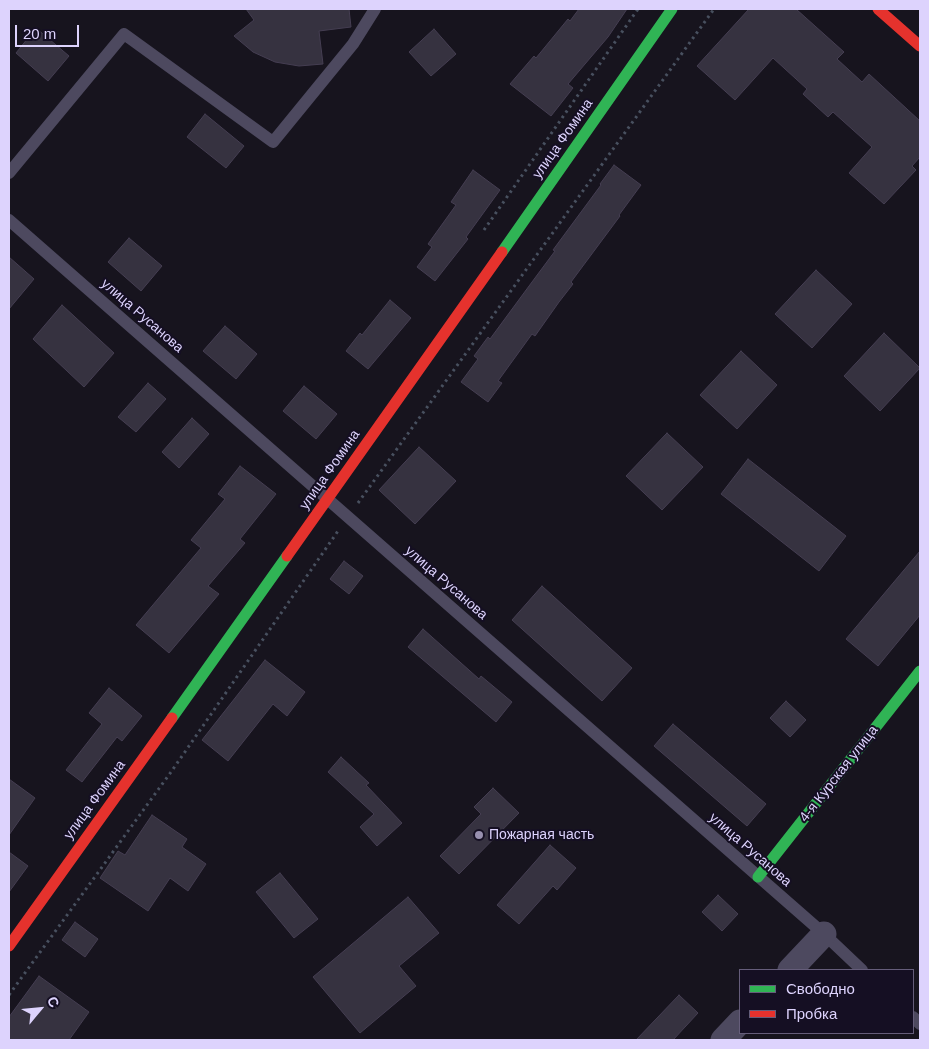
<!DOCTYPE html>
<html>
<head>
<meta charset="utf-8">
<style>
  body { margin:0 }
  #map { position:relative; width:929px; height:1049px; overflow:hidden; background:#17141e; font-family:Helvetica,sans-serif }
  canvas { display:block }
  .frame { position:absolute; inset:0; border:10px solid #ddd3fd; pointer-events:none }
  .legend { position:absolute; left:739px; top:969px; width:175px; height:65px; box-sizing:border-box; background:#150f23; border:1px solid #655d7a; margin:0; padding:6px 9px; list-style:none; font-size:15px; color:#ddd3fd }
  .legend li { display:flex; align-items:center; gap:10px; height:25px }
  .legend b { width:25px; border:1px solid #655d7a }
  .north { position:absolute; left:15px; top:984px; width:50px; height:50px; -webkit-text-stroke:4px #150f23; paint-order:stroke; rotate:62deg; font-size:14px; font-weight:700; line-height:20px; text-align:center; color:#ddd3fd }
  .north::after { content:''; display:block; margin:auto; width:18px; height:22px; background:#ddd3fd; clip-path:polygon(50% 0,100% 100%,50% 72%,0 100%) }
  .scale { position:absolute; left:15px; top:25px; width:64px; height:22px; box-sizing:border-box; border:2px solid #ddd3fd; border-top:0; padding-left:6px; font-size:15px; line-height:18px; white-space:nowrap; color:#ddd3fd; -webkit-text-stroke:4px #150f23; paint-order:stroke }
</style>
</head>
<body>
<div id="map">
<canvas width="929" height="1049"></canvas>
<div class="frame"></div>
<ul class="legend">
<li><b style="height:6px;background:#30b455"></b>Свободно</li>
<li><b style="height:6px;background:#e5322d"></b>Пробка</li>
</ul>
<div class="north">С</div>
<div class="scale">20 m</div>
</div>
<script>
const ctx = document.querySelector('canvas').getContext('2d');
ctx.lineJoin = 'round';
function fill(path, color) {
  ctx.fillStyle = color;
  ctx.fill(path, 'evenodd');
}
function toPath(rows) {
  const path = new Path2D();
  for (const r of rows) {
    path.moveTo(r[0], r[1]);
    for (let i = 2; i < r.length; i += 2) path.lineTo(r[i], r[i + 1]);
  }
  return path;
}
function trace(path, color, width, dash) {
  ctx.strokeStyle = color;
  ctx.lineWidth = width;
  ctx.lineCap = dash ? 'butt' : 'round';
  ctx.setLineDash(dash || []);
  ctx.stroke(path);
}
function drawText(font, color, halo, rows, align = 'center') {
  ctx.font = font + ' Helvetica,sans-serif';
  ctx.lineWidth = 4;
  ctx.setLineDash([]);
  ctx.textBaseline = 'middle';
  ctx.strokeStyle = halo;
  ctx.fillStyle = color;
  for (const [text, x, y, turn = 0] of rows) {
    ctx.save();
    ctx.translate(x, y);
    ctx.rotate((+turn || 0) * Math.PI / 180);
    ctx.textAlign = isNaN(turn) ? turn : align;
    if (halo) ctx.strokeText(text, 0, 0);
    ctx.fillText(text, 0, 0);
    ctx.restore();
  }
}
const building = toPath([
  [246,9,349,9,351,27,319,31,323,64,299,66,275,62,253,52,234,36,254,20,246,9],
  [579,9,627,9,608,37,568,84,573,88,551,116,510,84,534,56,536,58,568,19,570,21,579,9],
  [749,9,796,9,844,52,837,59,862,82,869,74,920,121,920,157,912,166,916,170,884,204,849,173,872,147,833,112,828,117,803,94,807,89,773,58,735,100,697,66,749,9],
  [36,28,69,56,48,81,16,53,36,28],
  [434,29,456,54,431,76,409,52,434,29],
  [205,114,244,146,226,168,187,137,205,114],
  [614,165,641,185,619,215,620,216,571,282,573,284,559,302,535,336,532,334,498,381,502,383,488,402,461,382,478,359,474,356,488,337,490,339,532,282,555,251,553,250,601,185,600,184,614,165],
  [473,170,500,190,466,237,468,239,435,281,417,267,432,247,428,244,456,205,451,202,473,170],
  [129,238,162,266,141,291,108,262,129,238],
  [9,257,34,279,9,309,9,257],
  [816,270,852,304,812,348,775,314,816,270],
  [390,300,411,318,368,369,346,351,360,333,362,335,390,300],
  [62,305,114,353,84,387,33,339,62,305],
  [225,326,257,354,236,379,203,351,225,326],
  [884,333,920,368,880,411,844,376,884,333],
  [741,351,777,385,737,429,700,395,741,351],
  [148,383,166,399,136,432,118,417,148,383],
  [304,386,337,414,316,439,283,411,304,386],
  [192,418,209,434,179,468,162,452,192,418],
  [667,433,703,467,662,510,626,476,667,433],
  [419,447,456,481,415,524,379,490,419,447],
  [748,459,846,536,819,571,721,494,748,459],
  [240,466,276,494,240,539,245,543,208,586,219,594,169,653,136,625,201,548,191,540,225,499,218,494,240,466],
  [920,551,920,615,878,666,846,639,920,551],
  [344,561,363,576,349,594,330,579,344,561],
  [542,586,632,668,602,701,512,620,542,586],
  [423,629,479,679,481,676,512,702,496,722,408,647,423,629],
  [265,660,305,692,287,716,273,704,228,761,202,740,265,660],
  [109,688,142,716,122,741,117,737,82,782,66,770,102,724,89,713,109,688],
  [786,701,806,720,790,737,770,718,786,701],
  [673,724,766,804,747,826,654,746,673,724],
  [341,757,369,783,366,785,402,823,377,846,360,827,374,814,328,772,341,757],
  [9,779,35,798,9,835,9,779],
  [493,788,519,813,459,874,440,856,481,814,474,807,493,788],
  [152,815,187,839,182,847,206,864,188,891,170,878,148,911,100,878,118,851,125,855,152,815],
  [550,845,576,868,557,890,553,886,519,924,497,905,550,845],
  [9,852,28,866,9,892,9,852],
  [280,873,318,919,294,938,256,892,280,873],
  [718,895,738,914,722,931,702,912,718,895],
  [408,897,439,933,399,966,416,986,360,1033,313,977,408,897],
  [75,922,98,939,85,957,62,940,75,922],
  [39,976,89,1012,69,1040,9,1040,9,1017,39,976],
  [679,995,698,1013,673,1040,636,1040,679,995]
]);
fill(building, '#363240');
trace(building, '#453e52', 1);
trace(toPath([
  [484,230,638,9],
  [358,503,714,9],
  [9,995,171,772,338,531]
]), '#48505f', 3, [2.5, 4]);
trace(toPath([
  [9,173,124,34,273,142,353,44,375,9],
  [9,220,824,934,862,970],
  [913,1017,920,1024]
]), '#4d495f', 12);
trace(toPath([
  [790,970,824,934],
  [723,1040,740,1022]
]), '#4d495f', 25);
trace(toPath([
  [502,252,672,9],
  [172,718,287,556],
  [758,877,920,671]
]), '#30b455', 11);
trace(toPath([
  [878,9,920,46],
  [287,556,502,252],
  [9,946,172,718]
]), '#e5322d', 11);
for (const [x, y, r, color] of [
  [479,835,5,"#9890af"]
]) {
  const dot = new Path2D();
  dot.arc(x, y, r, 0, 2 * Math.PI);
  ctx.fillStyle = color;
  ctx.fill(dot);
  trace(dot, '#150f23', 2);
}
drawText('14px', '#ddd3fd', '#150f23', [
  ["улица Фомина",563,139,-55],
  ["улица Русанова",142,316,41],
  ["улица Фомина",330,470,-55],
  ["улица Русанова",446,583,41],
  ["4-я Курская улица",839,774,-52],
  ["улица Фомина",95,800,-54],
  ["улица Русанова",750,850,41]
]);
drawText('14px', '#ddd3fd', '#150f23', [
  ["Пожарная часть",489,835]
], 'left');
</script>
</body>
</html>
